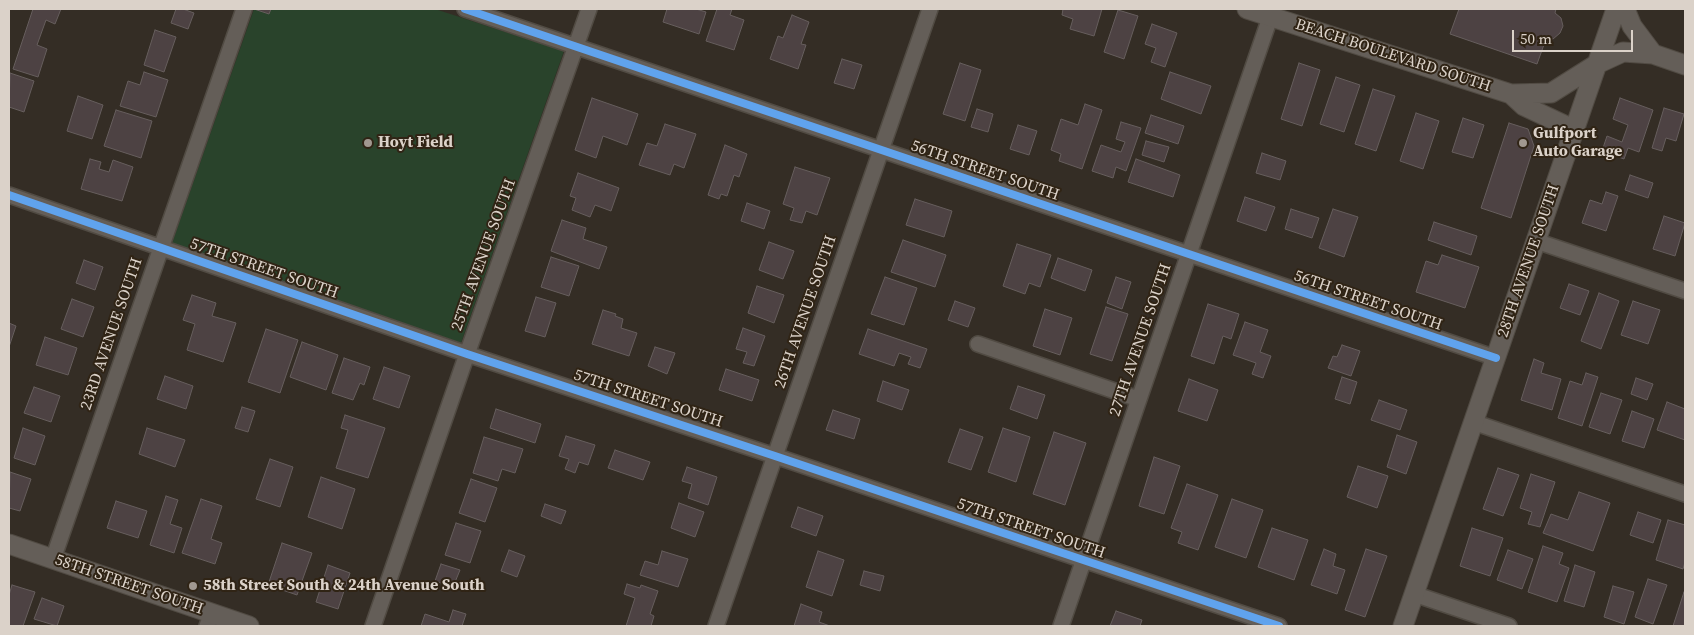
<!DOCTYPE html>
<html>
<head>
<meta charset="utf-8">
<style>
  body { margin:0 }
  #map { position:relative; width:1694px; height:635px; overflow:hidden; background:#342d25; font-family:"Source Serif 4",serif }
  canvas { display:block }
  .frame { position:absolute; inset:0; border:10px solid #dbd2c9; pointer-events:none }
  .scale { position:absolute; left:1512px; top:30px; width:121px; height:22px; box-sizing:border-box; border:2px solid #dbd2c9; border-top:0; padding-left:6px; font-size:15px; line-height:18px; white-space:nowrap; color:#dbd2c9; -webkit-text-stroke:4px #302415; paint-order:stroke }
</style>
</head>
<body>
<div id="map">
<canvas width="1694" height="635"></canvas>
<div class="frame"></div>
<div class="scale">50 m</div>
</div>
<script>
const ctx = document.querySelector('canvas').getContext('2d');
ctx.lineJoin = 'round';
function fill(path, color) {
  ctx.fillStyle = color;
  ctx.fill(path, 'evenodd');
}
function toPath(rows) {
  const path = new Path2D();
  for (const r of rows) {
    path.moveTo(r[0], r[1]);
    for (let i = 2; i < r.length; i += 2) path.lineTo(r[i], r[i + 1]);
  }
  return path;
}
function trace(path, color, width, dash) {
  ctx.strokeStyle = color;
  ctx.lineWidth = width;
  ctx.lineCap = dash ? 'butt' : 'round';
  ctx.setLineDash(dash || []);
  ctx.stroke(path);
}
function drawText(font, color, halo, rows, align = 'center') {
  ctx.font = font + ' "Source Serif 4",serif';
  ctx.lineWidth = 4;
  ctx.setLineDash([]);
  ctx.textBaseline = 'middle';
  ctx.strokeStyle = halo;
  ctx.fillStyle = color;
  for (const [text, x, y, turn = 0] of rows) {
    ctx.save();
    ctx.translate(x, y);
    ctx.rotate((+turn || 0) * Math.PI / 180);
    ctx.textAlign = isNaN(turn) ? turn : align;
    if (halo) ctx.strokeText(text, 0, 0);
    ctx.fillText(text, 0, 0);
    ctx.restore();
  }
}
fill(toPath([
  [254,9,435,9,564,51,461,343,172,243]
]), '#29432b');
const building = toPath([
  [33,9,61,9,55,24,46,20,37,45,47,49,38,77,13,69,33,9],
  [176,9,183,9,194,13,188,29,171,23,176,9],
  [254,9,271,9,269,14,254,9],
  [667,9,696,9,706,12,699,34,663,22,667,9],
  [717,9,732,9,730,15,744,20,734,50,706,41,717,9],
  [1063,9,1102,9,1094,36,1070,29,1073,19,1062,15,1063,9],
  [1459,9,1556,9,1555,13,1561,18,1563,26,1560,33,1553,39,1546,39,1537,64,1450,34,1459,9],
  [1118,10,1138,16,1124,59,1104,52,1118,10],
  [792,15,809,22,801,44,806,45,798,69,770,59,778,36,783,38,792,15],
  [1152,24,1177,33,1165,67,1151,62,1156,48,1145,44,1152,24],
  [155,30,176,37,164,72,144,65,155,30],
  [842,59,862,65,854,89,834,83,842,59],
  [960,63,981,70,965,121,943,114,960,63],
  [1299,63,1320,70,1302,126,1281,119,1299,63],
  [144,72,168,80,156,117,120,106,128,81,140,85,144,72],
  [1170,72,1211,86,1201,114,1161,99,1170,72],
  [10,73,34,81,24,112,9,107,10,73],
  [1336,77,1360,85,1344,132,1320,124,1336,77],
  [1373,89,1395,96,1376,151,1355,144,1373,89],
  [78,96,103,105,92,139,67,131,78,96],
  [592,98,638,114,627,145,603,136,596,158,575,150,592,98],
  [1620,98,1653,110,1639,152,1628,148,1624,159,1602,151,1607,136,1622,142,1628,125,1613,119,1620,98],
  [1085,104,1102,110,1082,169,1059,161,1061,154,1051,150,1061,119,1078,125,1085,104],
  [1664,108,1684,114,1676,141,1666,138,1662,151,1652,148,1664,108],
  [977,109,993,114,988,132,971,127,977,109],
  [116,110,152,121,141,158,104,146,116,110],
  [1416,113,1439,121,1423,169,1400,161,1416,113],
  [1151,115,1184,126,1178,144,1145,133,1151,115],
  [1463,118,1484,125,1473,158,1452,152,1463,118],
  [1121,122,1141,128,1126,171,1116,167,1113,178,1092,171,1101,145,1121,152,1125,142,1116,139,1121,122],
  [1509,123,1528,129,1534,146,1511,218,1481,208,1509,123],
  [665,124,696,134,684,168,674,164,670,175,639,165,647,143,657,146,665,124],
  [1018,125,1037,131,1029,155,1010,149,1018,125],
  [1146,141,1169,147,1164,162,1142,155,1146,141],
  [725,145,747,154,739,177,734,175,727,196,721,194,719,199,708,195,725,145],
  [1262,153,1286,161,1280,180,1256,173,1262,153],
  [90,159,101,162,99,169,109,172,113,160,133,167,122,201,81,189,90,159],
  [1136,159,1180,175,1173,197,1128,182,1136,159],
  [795,167,830,178,817,215,806,211,802,223,790,220,794,208,783,204,795,167],
  [578,173,619,188,611,211,595,205,590,217,572,210,576,198,570,196,578,173],
  [1630,175,1653,183,1648,198,1625,190,1630,175],
  [1606,192,1618,196,1606,231,1582,223,1590,200,1602,204,1606,192],
  [1245,197,1275,207,1266,231,1237,221,1245,197],
  [915,199,952,211,944,237,906,225,915,199],
  [747,203,770,211,764,229,741,221,747,203],
  [1291,209,1319,218,1312,238,1285,229,1291,209],
  [1333,209,1358,217,1344,257,1319,248,1333,209],
  [1664,216,1685,223,1675,256,1653,249,1664,216],
  [562,220,586,228,583,239,607,247,599,269,551,251,562,220],
  [1434,222,1477,236,1471,255,1428,240,1434,222],
  [903,240,946,255,935,287,891,272,903,240],
  [769,242,794,251,783,279,759,270,769,242],
  [1017,244,1051,255,1040,287,1029,283,1025,294,1003,286,1017,244],
  [1442,255,1479,267,1465,308,1416,292,1426,261,1438,265,1442,255],
  [551,257,579,266,569,296,541,287,551,257],
  [1058,258,1092,270,1085,291,1051,278,1058,258],
  [84,260,103,267,95,290,76,283,84,260],
  [885,277,917,288,904,325,871,314,885,277],
  [1116,277,1131,282,1122,309,1107,303,1116,277],
  [1569,284,1589,291,1580,315,1560,308,1569,284],
  [757,286,784,295,774,323,748,313,757,286],
  [1599,293,1619,301,1601,349,1581,341,1599,293],
  [192,295,216,303,212,316,236,323,223,362,187,350,195,324,183,320,192,295],
  [536,297,556,303,545,337,525,331,536,297],
  [72,299,94,307,83,337,61,329,72,299],
  [955,301,975,308,968,327,948,320,955,301],
  [1633,301,1660,310,1648,344,1621,335,1633,301],
  [1208,304,1239,314,1231,339,1223,336,1214,364,1191,356,1208,304],
  [1106,307,1128,314,1112,361,1090,354,1106,307],
  [1045,309,1072,318,1060,355,1033,346,1045,309],
  [603,310,616,314,615,316,623,319,621,328,637,333,629,356,592,344,603,310],
  [1245,322,1268,330,1260,352,1271,356,1263,378,1252,374,1256,363,1233,355,1245,322],
  [9,323,16,326,9,347,9,323],
  [743,328,765,336,754,366,743,363,747,352,736,349,743,328],
  [266,329,298,340,280,393,248,382,266,329],
  [868,329,927,349,920,368,908,364,911,357,899,353,894,366,859,354,868,329],
  [45,337,77,348,68,375,36,365,45,337],
  [302,342,338,355,326,390,290,377,302,342],
  [1342,345,1360,351,1351,376,1328,368,1333,356,1337,357,1342,345],
  [655,347,675,353,667,374,648,366,655,347],
  [344,358,370,367,364,385,360,383,353,400,332,393,344,358],
  [1534,359,1544,363,1541,373,1561,379,1552,410,1521,400,1534,359],
  [384,367,410,376,399,408,373,399,384,367],
  [726,369,759,380,752,401,719,390,726,369],
  [1586,373,1598,377,1582,426,1558,418,1570,381,1582,385,1586,373],
  [165,376,193,386,186,409,157,399,165,376],
  [1342,377,1357,382,1350,404,1335,399,1342,377],
  [1636,378,1653,384,1647,400,1631,394,1636,378],
  [1189,379,1218,390,1207,421,1178,411,1189,379],
  [883,381,909,390,902,410,877,401,883,381],
  [1018,386,1045,395,1037,419,1010,409,1018,386],
  [34,387,60,396,51,422,24,413,34,387],
  [1601,393,1622,400,1610,434,1589,427,1601,393],
  [1379,400,1407,410,1400,430,1371,420,1379,400],
  [1667,402,1685,409,1685,440,1657,430,1667,402],
  [242,407,255,411,248,432,235,428,242,407],
  [496,409,541,424,535,443,490,428,496,409],
  [833,410,860,419,854,439,826,430,833,410],
  [1632,411,1654,419,1644,448,1622,441,1632,411],
  [345,415,385,428,368,478,336,468,348,430,341,428,345,415],
  [23,428,45,436,35,465,14,458,23,428],
  [147,428,185,440,175,467,139,454,147,428],
  [1003,428,1030,437,1016,482,988,472,1003,428],
  [960,429,983,437,971,470,948,462,960,429],
  [1054,432,1086,443,1065,505,1033,494,1054,432],
  [1397,435,1417,442,1406,474,1387,467,1397,435],
  [566,436,595,445,588,465,579,462,575,473,565,469,569,459,559,456,566,436],
  [484,437,523,449,515,473,502,469,498,481,473,473,484,437],
  [615,450,650,462,643,480,608,468,615,450],
  [1154,457,1180,466,1164,514,1139,506,1154,457],
  [270,459,293,467,280,507,256,499,270,459],
  [1358,466,1388,476,1377,508,1347,497,1358,466],
  [687,467,717,477,708,505,688,498,692,484,682,481,687,467],
  [1498,468,1519,475,1503,516,1483,509,1498,468],
  [10,472,31,479,20,511,9,508,10,472],
  [1531,474,1555,482,1540,527,1528,524,1532,512,1520,508,1531,474],
  [321,477,355,489,342,529,308,517,321,477],
  [471,479,497,488,485,522,459,513,471,479],
  [1187,484,1218,495,1198,550,1178,543,1182,532,1171,528,1187,484],
  [1579,492,1610,503,1593,551,1543,533,1551,514,1568,520,1579,492],
  [166,496,178,500,170,524,182,528,174,553,150,545,166,496],
  [201,499,222,506,211,539,222,543,215,564,182,553,201,499],
  [1232,499,1263,510,1246,558,1215,547,1232,499],
  [116,501,147,511,138,538,107,528,116,501],
  [679,503,704,512,695,537,671,528,679,503],
  [545,504,566,511,561,524,541,516,545,504],
  [798,507,823,516,816,536,791,527,798,507],
  [1638,512,1661,520,1653,543,1630,535,1638,512],
  [1668,520,1685,525,1685,562,1683,569,1656,560,1668,520],
  [456,523,481,531,470,563,445,555,456,523],
  [1272,528,1308,540,1294,580,1258,567,1272,528],
  [1472,528,1503,538,1490,576,1460,566,1472,528],
  [282,543,312,553,297,595,268,585,282,543],
  [1543,546,1563,553,1559,564,1569,568,1557,602,1528,592,1543,546],
  [1324,549,1336,554,1333,566,1345,570,1337,594,1311,585,1324,549],
  [1366,549,1387,556,1365,617,1345,610,1366,549],
  [509,550,525,556,517,577,501,571,509,550],
  [1508,550,1533,559,1522,589,1497,580,1508,550],
  [662,551,688,559,678,587,640,575,645,561,658,565,662,551],
  [818,551,844,560,832,596,806,587,818,551],
  [441,564,460,570,453,587,435,581,441,564],
  [328,565,350,573,338,609,316,602,328,565],
  [1575,565,1595,572,1584,607,1564,601,1575,565],
  [864,571,884,576,880,591,860,585,864,571],
  [1648,579,1667,585,1653,624,1635,617,1648,579],
  [627,584,640,588,641,585,658,591,650,614,654,616,651,626,626,626,635,598,624,594,627,584],
  [12,585,35,592,23,626,9,626,9,595,12,585],
  [1613,586,1634,592,1624,624,1604,617,1613,586],
  [1684,592,1685,626,1673,626,1684,592],
  [42,598,64,606,57,626,34,619,42,598],
  [801,604,822,612,819,622,830,626,794,626,801,604],
  [453,610,466,614,462,626,421,626,425,614,449,622,453,610],
  [1116,611,1142,620,1140,626,1110,626,1116,611]
]);
fill(building, '#4d4243');
trace(building, '#665e5d', 1);
const minor = toPath([
  [465,9,1496,358],
  [9,195,467,354,775,456,1279,626],
  [1536,241,1685,291],
  [978,344,1138,399],
  [1473,422,1685,494],
  [53,559,244,9],
  [1414,594,1509,626],
  [207,626,212,614],
  [373,626,467,354,589,9],
  [716,626,930,9],
  [1061,626,1273,9]
]);
const tertiary = toPath([
  [1247,9,1511,94,1551,93,1597,64,1623,52,1653,54,1685,65],
  [1625,9,1632,26,1653,54],
  [1511,94,1524,106,1575,130],
  [9,544,249,626],
  [1403,626,1616,9]
]);
trace(minor, '#514b43', 18);
trace(tertiary, '#514b43', 21);
trace(minor, '#645e58', 15);
trace(tertiary, '#645e58', 19);
trace(toPath([
  [465,9,1496,358],
  [9,195,467,354,775,456,1279,626]
]), '#60a3ed', 8);
for (const [x, y, r, color] of [
  [368,143,5,"#a19890"],
  [1523,143,5,"#a19890"],
  [193,586,5,"#a19890"]
]) {
  const dot = new Path2D();
  dot.arc(x, y, r, 0, 2 * Math.PI);
  ctx.fillStyle = color;
  ctx.fill(dot);
  trace(dot, '#302415', 2);
}
drawText('16px', '#dbd2c9', '#302415', [
  ["BEACH BOULEVARD SOUTH",1393,56,18],
  ["56TH STREET SOUTH",985,171,19],
  ["25TH AVENUE SOUTH",484,255,-70],
  ["28TH AVENUE SOUTH",1529,261,-71],
  ["57TH STREET SOUTH",264,269,19],
  ["56TH STREET SOUTH",1368,301,19],
  ["26TH AVENUE SOUTH",806,312,-71],
  ["23RD AVENUE SOUTH",112,334,-71],
  ["27TH AVENUE SOUTH",1141,340,-71],
  ["57TH STREET SOUTH",648,399,18],
  ["57TH STREET SOUTH",1031,529,19],
  ["58TH STREET SOUTH",129,585,19]
]);
drawText('bold 16px', '#dbd2c9', '#302415', [
  ["Gulfport",1533,134],
  ["Auto Garage",1533,152],
  ["Hoyt Field",378,143],
  ["58th Street South & 24th Avenue South",203,586]
], 'left');
</script>
</body>
</html>
